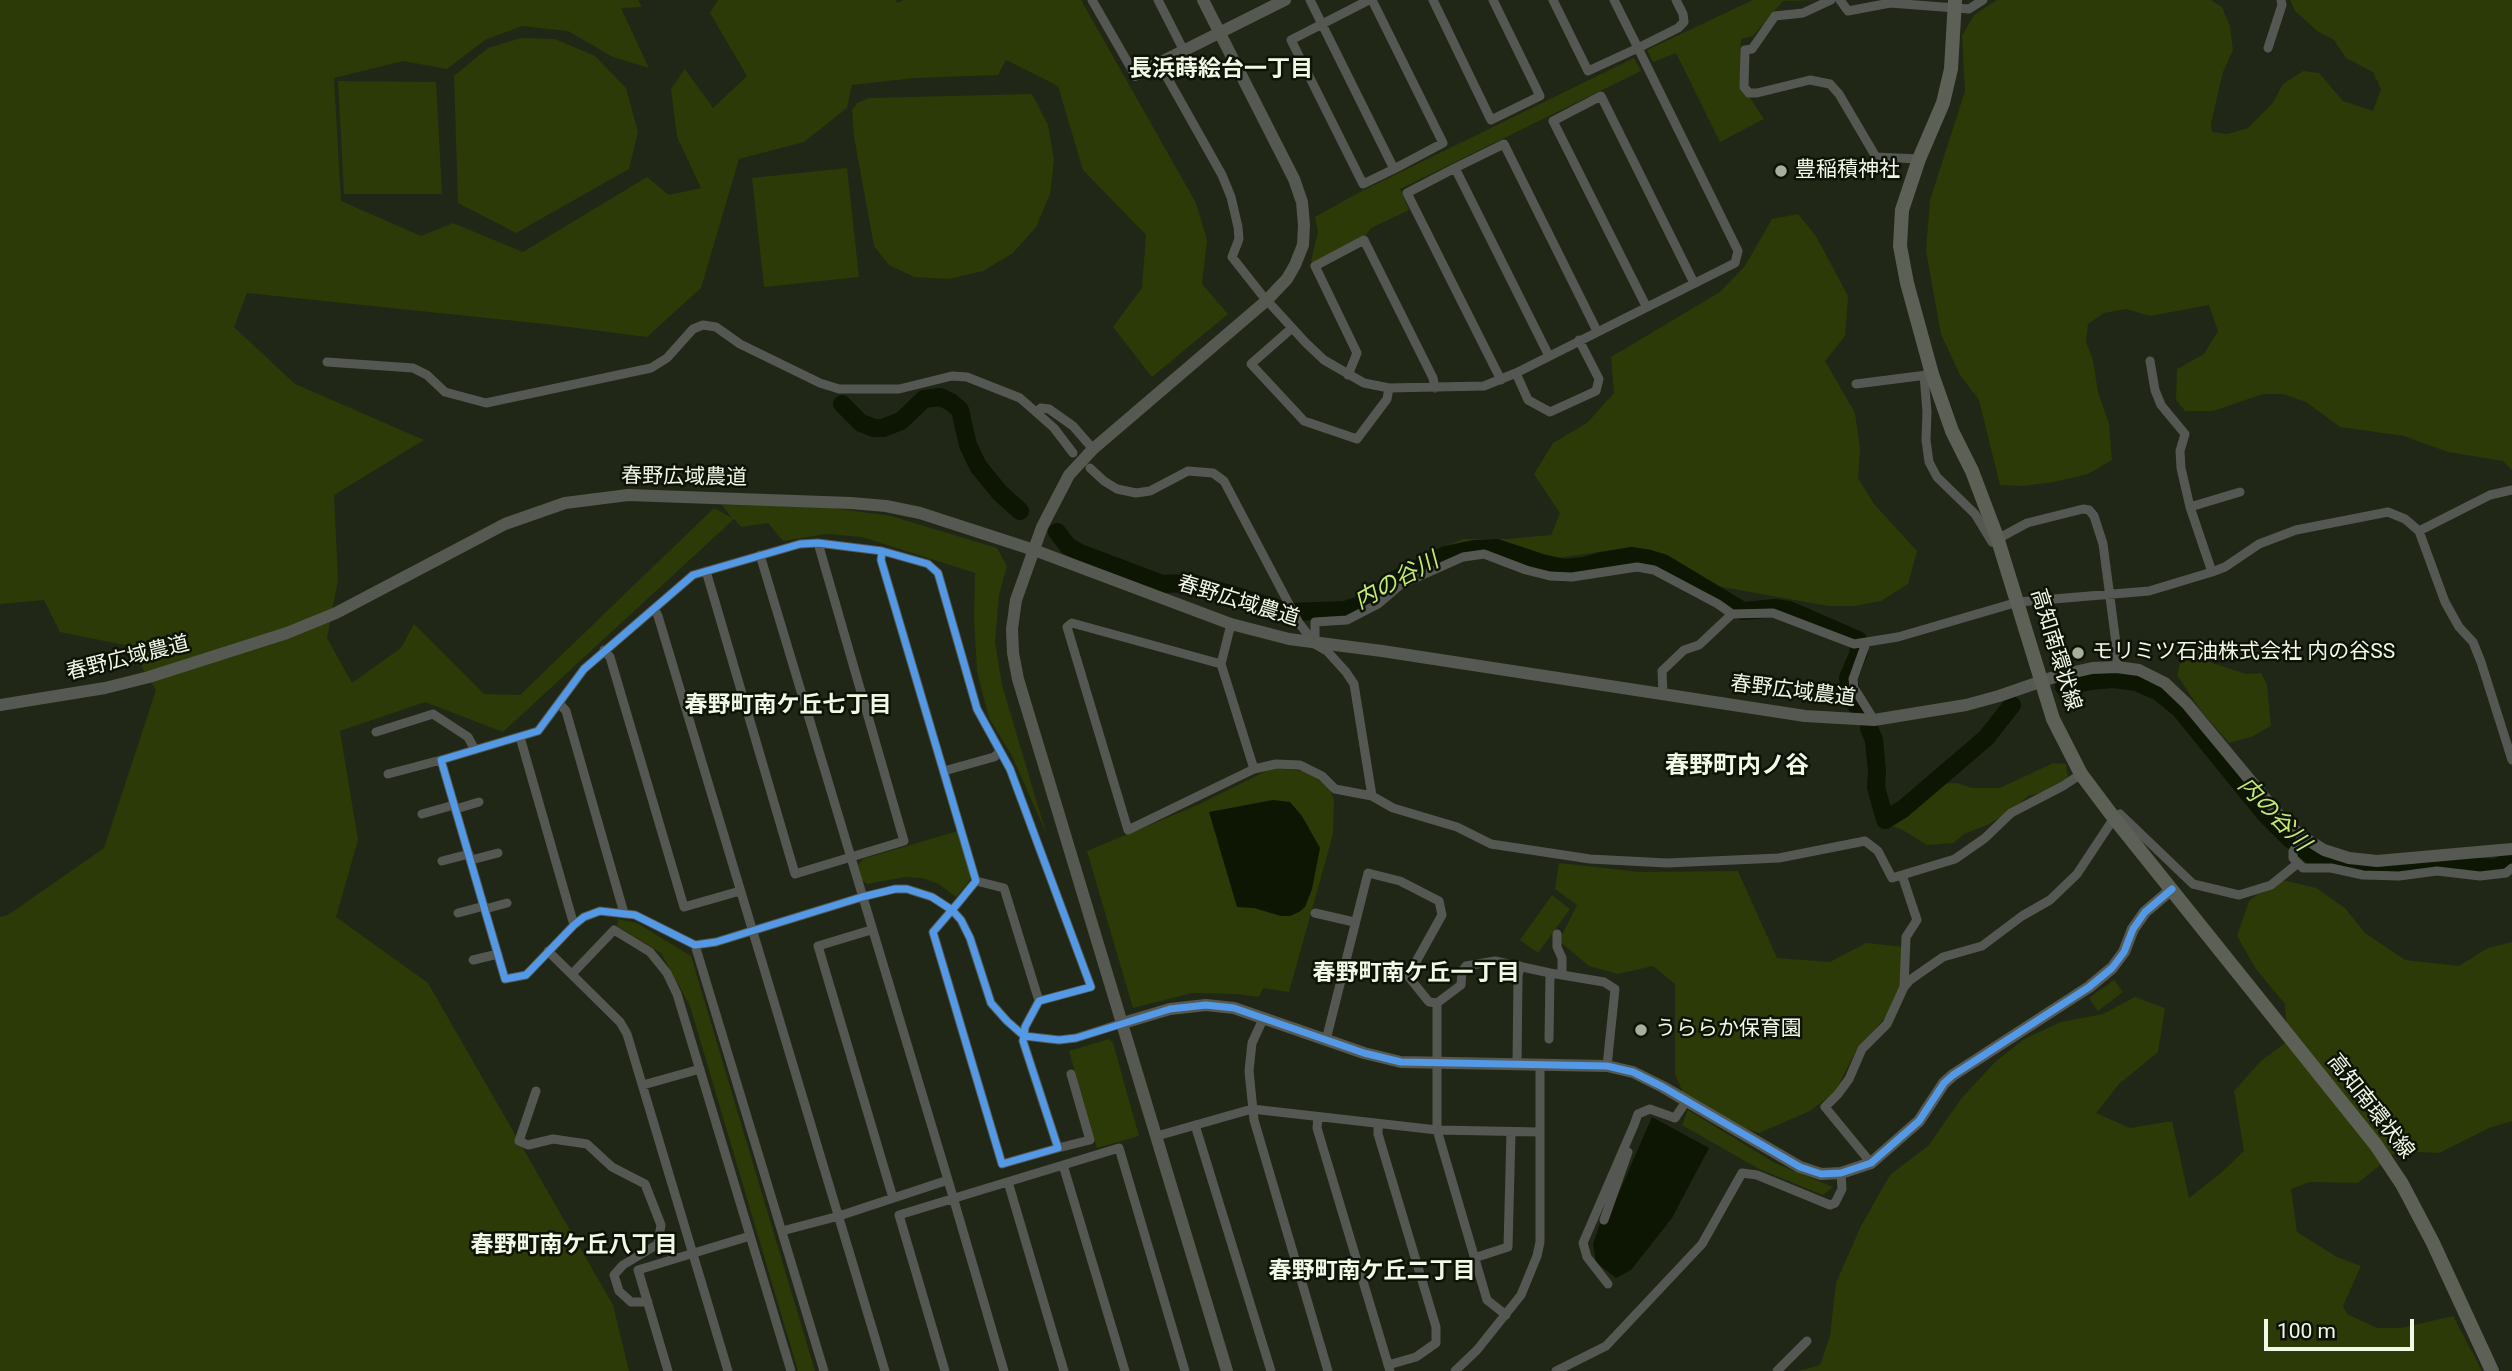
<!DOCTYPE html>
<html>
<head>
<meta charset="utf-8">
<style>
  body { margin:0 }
  #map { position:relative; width:2512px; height:1371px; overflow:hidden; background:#212716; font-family:Roboto,sans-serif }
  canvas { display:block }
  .scale { position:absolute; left:2264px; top:1319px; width:150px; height:32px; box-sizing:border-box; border:4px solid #f0f8e6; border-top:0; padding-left:9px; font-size:21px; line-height:24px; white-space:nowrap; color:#f0f8e6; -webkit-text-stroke:5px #0f1307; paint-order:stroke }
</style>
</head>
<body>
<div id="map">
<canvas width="2512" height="1371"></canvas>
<div class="scale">100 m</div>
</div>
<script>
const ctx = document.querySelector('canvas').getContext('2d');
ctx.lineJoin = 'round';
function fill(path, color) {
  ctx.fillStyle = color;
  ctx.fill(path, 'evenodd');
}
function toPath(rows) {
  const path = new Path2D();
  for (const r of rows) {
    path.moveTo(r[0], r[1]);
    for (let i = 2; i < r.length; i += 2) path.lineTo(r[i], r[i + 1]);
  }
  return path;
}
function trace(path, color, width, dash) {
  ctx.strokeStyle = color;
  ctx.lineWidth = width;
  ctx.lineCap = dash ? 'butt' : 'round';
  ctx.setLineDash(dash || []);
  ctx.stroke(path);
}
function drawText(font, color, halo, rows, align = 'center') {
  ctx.font = font + ' Roboto,"Noto Sans JP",sans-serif';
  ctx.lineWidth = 5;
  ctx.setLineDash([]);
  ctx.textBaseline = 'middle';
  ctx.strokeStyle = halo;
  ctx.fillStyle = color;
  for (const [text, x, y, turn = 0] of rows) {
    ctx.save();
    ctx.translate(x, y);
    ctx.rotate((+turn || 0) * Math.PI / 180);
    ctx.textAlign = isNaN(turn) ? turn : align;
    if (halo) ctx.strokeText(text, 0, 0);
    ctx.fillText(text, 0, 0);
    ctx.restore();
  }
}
fill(toPath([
  [0,0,638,0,642,7,621,8,649,68,613,57,568,31,522,26,485,40,447,69,403,61,334,78,341,201,421,236,453,223,523,252,647,177,669,195,701,188,677,137,671,89,685,69,713,108,747,76,710,13,718,0,896,0,897,3,904,0,1081,0,1196,203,1207,240,1202,284,1228,314,1152,377,1113,327,1142,288,1146,235,1083,170,1058,86,1006,60,998,75,914,78,852,85,847,108,804,142,739,159,701,288,647,337,545,324,247,293,234,327,295,384,424,440,334,495,338,580,327,638,352,683,401,648,414,624,484,694,520,695,714,508,732,518,722,505,826,507,891,516,997,548,1007,566,999,595,995,642,1002,685,1046,833,1012,756,989,718,977,671,974,619,975,573,862,537,826,534,783,541,768,523,741,527,734,519,503,732,425,702,340,731,358,840,336,917,428,983,613,1305,629,1371,0,1371,0,917,8,915,104,848,156,690,129,646,60,632,44,600,0,604],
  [1753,0,1817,0,1783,1,1753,36,1741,39,1740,83,1764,119,1720,142,1676,53,1653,62,1647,50],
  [1997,0,2211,0,2222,7,2230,26,2233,50,2223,72,2211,123,2212,132,2227,134,2248,128,2272,104,2283,84,2303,71,2319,73,2343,101,2373,111,2381,89,2373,72,2346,58,2334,40,2317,31,2295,11,2290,0,2512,0,2512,470,2503,461,2448,452,2404,436,2340,427,2306,402,2283,394,2263,394,2213,411,2185,411,2176,400,2177,369,2204,354,2218,331,2209,305,2150,316,2126,309,2104,313,2088,324,2086,342,2093,360,2098,392,2109,424,2112,460,2088,474,2054,482,2023,486,2000,485,1979,400,1960,375,1941,334,1926,251,1930,200,1965,91,1962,36,1974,15],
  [521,38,555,39,595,56,626,88,638,132,629,169,516,233,458,203,454,76,488,48],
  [1634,58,1641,71,1400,189,1409,210,1371,228,1366,235,1314,264,1311,261,1318,232,1315,217,1360,192],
  [338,81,436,82,442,194,344,194],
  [1032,94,1048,125,1054,160,1050,194,1036,227,1013,253,983,271,949,279,914,277,889,265,874,246,854,137,852,110,857,103,869,98],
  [847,168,859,277,764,287,752,178],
  [1798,214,1816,236,1848,296,1845,336,1825,361,1855,413,1860,448,1858,478,1874,504,1917,551,1908,584,1881,601,1854,606,1828,606,1695,582,1665,558,1633,547,1543,560,1490,558,1445,564,1436,549,1464,539,1507,539,1551,535,1560,513,1534,474,1553,443,1587,423,1614,393,1611,357,1720,292,1745,266,1772,219],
  [2188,658,2206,661,2246,674,2261,673,2267,685,2271,726,2251,737,2229,743,2201,711,2177,675,2180,664],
  [2053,763,2066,764,2068,778,2052,790,2028,796,2010,812,1987,825,1964,834,1953,843,1927,845,1901,829,1884,824,1898,816,1924,792,1937,784,1957,783,1972,788,2000,788],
  [1272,768,1305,771,1329,787,1334,800,1333,834,1289,992,1263,988,1259,997,1236,994,1192,993,1133,1008,1087,851,1200,804],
  [958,831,971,879,956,897,939,884,922,878,905,877,867,884,862,880,858,865,863,859],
  [1559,863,1640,872,1738,871,1777,958,1830,962,1866,943,1905,947,1904,975,1890,1012,1856,1051,1835,1092,1810,1111,1759,1133,1744,1128,1683,1093,1675,1074,1675,984,1653,966,1618,974,1589,966,1559,941,1577,905,1555,889],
  [2282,880,2316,888,2345,908,2365,933,2405,960,2459,966,2488,948,2512,942,2512,1121,2489,1128,2439,1153,2397,1151,2358,1183,2310,1182,2291,1189,2297,1232,2337,1257,2361,1266,2343,1306,2347,1314,2377,1328,2401,1328,2453,1316,2482,1371,1798,1371,1820,1365,1830,1336,1836,1283,1861,1226,1890,1175,1929,1145,1961,1099,1995,1062,2024,1039,2061,1022,2103,1014,2135,997,2165,1008,2158,1052,2119,1084,2096,1113,2130,1128,2172,1121,2189,1198,2221,1173,2244,1151,2234,1091,2262,1060,2288,1041,2285,1004,2256,969,2237,936,2249,901,2266,888],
  [1552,895,1570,909,1538,953,1520,940],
  [618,919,637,923,691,956,815,1371,798,1371,690,1006,661,953,617,926],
  [2114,980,2123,992,2098,1011,2089,998],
  [1109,1039,1113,1043,1139,1136,1097,1148,1069,1051],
  [1688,1110,1775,1163,1833,1187,1823,1195,1759,1169,1682,1125]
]), '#2b3a06');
fill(toPath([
  [1273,800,1290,802,1302,816,1320,848,1312,889,1305,907,1299,912,1290,916,1281,916,1254,908,1237,907,1209,812],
  [1652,1117,1709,1148,1672,1218,1631,1270,1616,1278,1596,1262,1593,1244,1600,1224,1605,1225]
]), '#0d1602');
trace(toPath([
  [842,404,861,423,874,428,883,428,901,421,924,399,940,397,951,402,960,410,968,445,978,466,1000,493,1020,511],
  [1057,532,1068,546,1080,553,1162,584,1194,583,1289,612,1345,610,1366,603,1396,579,1445,555,1474,549,1497,548,1542,563,1564,568,1585,566,1602,561,1631,556,1650,559,1663,563,1743,611,1775,608,1789,610,1858,640,1859,652,1848,678,1854,702,1864,716],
  [2064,687,2090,681,2113,679,2136,682,2159,692,2180,709,2266,815,2289,838,2314,857,2348,867,2380,871,2437,864,2496,868,2507,862,2512,852],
  [1869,728,1874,740,1877,772,1876,787,1885,820,1903,809,1986,738,2012,705]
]), '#0d1602', 18);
trace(toPath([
  [1092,0,1135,75],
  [1158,0,1183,49],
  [1310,0,1394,169,1443,143,1372,0],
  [1369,0,1291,40,1363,184,1394,169],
  [1433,0,1491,120,1540,96,1493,0],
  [1614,0,1638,48,1678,28,1684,22,1683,14,1676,0],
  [1831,0,1803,13,1775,16,1752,49,1745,50,1744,87,1749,93,1757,93,1810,80,1830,84,1839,94,1876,157,1919,159],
  [1840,0,1848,11,1890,3],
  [1890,0,1890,3,1969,9,1983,0],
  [2268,48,2282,5,2281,0],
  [1159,63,1222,175,1231,197,1238,227,1239,239,1232,257,1262,295,1306,343,1324,360,1364,383,1389,388,1484,386,1516,373,1735,263,1738,251,1638,48,1588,71,1553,0],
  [1455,168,1549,356],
  [1646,306,1553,121,1601,96,1694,283],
  [1292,328,1251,364,1304,421,1357,439,1387,399,1389,388],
  [2150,361,2155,390,2161,405,2185,434,2180,451,2181,468,2190,507,2212,572],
  [327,362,413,368,427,375,445,392,486,403,651,368,667,358,693,329,703,325,716,327,740,344,820,383,839,389,899,389,952,376,967,377,1020,398,1054,428,1073,453],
  [1516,373,1528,400,1550,412,1596,391,1599,379,1579,340],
  [1348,375,1357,353,1315,266,1364,240,1433,378,1435,388],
  [1924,375,1927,412,1926,440,1929,462,1937,477,1975,514,1992,542,2027,523,2083,509,2089,510,2094,516,2103,544,2117,651,2117,667],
  [1501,380,1407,193,1455,168,1504,144,1597,331],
  [1856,384,1927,375],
  [1037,412,1041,408,1049,409,1073,426,1093,449],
  [1090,468,1104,481,1117,489,1136,493,1150,491,1188,471,1213,473,1224,481,1299,623,1315,644,1327,651,1346,672,1354,684,1372,796,1393,808,1457,827,1491,844,1590,859,1667,863,1779,858,1865,841,1878,851,1892,878,1955,859,1985,838,2011,813,2063,786,2081,774],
  [2190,507,2240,492],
  [2419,531,2490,495,2512,490],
  [882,551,928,564,938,573,977,709,1010,769,1091,987,1039,1001,1025,1027,1024,1036,1023,1041,1058,1148,1002,1164,933,932,952,910,958,903,976,881,881,560,882,551,818,543,800,544,693,575,584,669,538,731,441,760,505,979,526,975,574,925,584,917,600,911,635,915,695,945,716,942,862,897,895,889,907,889,932,897,952,910,961,920,970,938,991,1003,1007,1021,1024,1036,1059,1040,1076,1038,1123,1023],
  [760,555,948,1180,839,1216,782,1231],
  [706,571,795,874,904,841,818,543],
  [654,609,658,616,885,1371],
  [1231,624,1221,664,1254,769],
  [1866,643,1853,679,1854,688,1874,720],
  [1315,644,1315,622,1347,620,1378,604,1400,585,1463,557,1484,554,1526,570,1550,576,1572,577,1637,567,1654,570,1718,604,1732,614,1773,613,1854,644,1898,637,2018,602,2149,591,2212,572,2225,567,2259,544,2296,530,2388,512,2405,519,2419,531,2445,602,2459,627,2473,642,2481,662,2512,760],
  [604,650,610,657,684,907,740,891],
  [1221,664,1072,623,1067,627,1128,830,1254,769,1276,764,1300,765,1322,776,1335,789,1372,796],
  [1663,694,1662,671,1684,650,1699,645,1732,614],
  [559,703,566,711,624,913],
  [376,732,433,714,468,737,475,750],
  [520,737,574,925],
  [944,771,994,757,1000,752],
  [388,774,441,760],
  [456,809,479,802],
  [422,814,454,805],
  [2303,837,2293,851,2293,858,2303,868,2331,868,2363,875,2399,876,2437,871,2480,876,2506,873,2512,868],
  [471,860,498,853],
  [442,861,469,854],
  [1902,875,1917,920,1906,937,1904,987],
  [976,881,1004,888,1039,1001],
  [485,909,507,903],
  [458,913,484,906],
  [1315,913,1354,922],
  [871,930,818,946,893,1198],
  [1557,934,1557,947,1562,958,1562,975],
  [695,945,824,1371],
  [548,951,620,1022,627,1034,728,1371],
  [473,960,498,954],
  [572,974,614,930,650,952,667,973,677,994,791,1371],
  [1437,1003,1437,1130,1487,1300,1506,1315],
  [1437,1003,1461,985,1462,971,1466,966,1495,961,1550,973,1604,982,1615,989,1607,1066],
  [1264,1017,1252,1043,1249,1071,1254,1120,1328,1371],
  [1549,1039,1550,973],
  [1326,1040,1368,873,1400,881,1439,901,1442,915,1408,976,1429,1002,1437,1003],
  [1517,1064,1518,976,1520,966],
  [643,1085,700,1069],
  [536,1091,519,1141,528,1145,553,1139,587,1144,612,1167,645,1184,661,1225,658,1244,623,1265,614,1275,619,1291,631,1302,648,1302],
  [1318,1117,1317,1128,1390,1371],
  [1378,1124,1378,1134,1436,1327,1436,1343,1416,1357,1388,1365],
  [1195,1125,1271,1371],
  [1157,1136,1252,1109,1437,1130,1540,1132],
  [1058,1148,1090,1140,1071,1074],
  [1871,1163,1825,1107,1838,1094,1849,1079,1862,1049,1887,1024,1904,987,1910,980,1943,957,1982,946,2022,916,2050,900,2077,874,2114,818,2120,814,2193,884,2239,895,2271,885,2297,864],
  [1063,1165,1125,1371],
  [948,1180,1004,1371],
  [1008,1182,1064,1371],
  [1604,1220,1628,1152],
  [1474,1258,1508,1247,1511,1132],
  [1608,1284,1587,1257,1583,1243,1634,1125,1638,1114,1650,1109,1675,1118,1687,1100],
  [668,1371,638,1270,750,1236],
  [945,1371,899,1215,1119,1148,1185,1371],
  [1455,1371,1477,1350,1521,1295,1537,1256,1540,1242,1540,1064],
  [1556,1371,1606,1346,1702,1244,1742,1173,1757,1175,1830,1205,1835,1203,1842,1189,1841,1173],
  [1777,1371,1807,1341]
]), '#555852', 9);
trace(toPath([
  [1203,0,1294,179,1302,202,1304,225,1303,245,1295,265,1287,279,1266,301,1093,449,1069,475,1042,527,1016,600,1012,629,1013,653,1018,679,1227,1371],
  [1135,75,1285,0],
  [0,705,105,688,149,677,287,633,336,613,505,524,565,503,628,495,851,503,886,506,920,513,1034,550,1231,624,1289,639,1382,651,1805,716,1874,720,1966,705,1999,696,2057,676,2092,668,2117,667,2139,670,2165,683,2187,704,2284,821,2303,837,2324,850,2349,858,2377,861,2512,849],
  [1123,1023,1170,1009,1206,1005,1234,1008,1364,1053,1401,1062,1607,1066,1633,1072,1663,1087,1800,1167,1821,1174,1841,1173,1871,1163,1919,1121,1944,1083,1953,1075,2089,987,2112,968,2124,952,2133,929,2145,912,2172,889]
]), '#565852', 12);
trace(toPath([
  [1955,0,1951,69,1943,103,1919,159,1902,210,1900,246,1907,283,1932,374,1952,431,1972,471,1997,537,2053,719,2081,774,2114,818,2376,1145,2402,1184,2433,1243,2492,1371]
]), '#5c6057', 14);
trace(toPath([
  [882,551,928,564,938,573,977,709,1010,769,1091,987,1039,1001,1025,1027,1024,1036,1023,1041,1058,1148,1002,1164,933,932,952,910,958,903,976,881,881,560,882,551,818,543,800,544,693,575,584,669,538,731,441,760,505,979,526,975,574,925,584,917,600,911,635,915,695,945,716,942,862,897,895,889,907,889,932,897,952,910,961,920,970,938,991,1003,1007,1021,1024,1036,1059,1040,1076,1038,1170,1009,1206,1005,1234,1008,1364,1053,1401,1062,1607,1066,1633,1072,1663,1087,1800,1167,1821,1174,1841,1173,1871,1163,1919,1121,1944,1083,1953,1075,2089,987,2112,968,2124,952,2133,929,2145,912,2172,889]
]), '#5399e6', 7);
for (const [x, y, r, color] of [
  [1781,171,7,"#a8af9d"],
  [2078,653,7,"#a8af9d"],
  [1641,1030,7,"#a8af9d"]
]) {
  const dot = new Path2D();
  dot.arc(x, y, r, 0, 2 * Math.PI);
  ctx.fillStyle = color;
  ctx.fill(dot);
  trace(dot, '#0f1307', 2.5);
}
drawText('21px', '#f0f8e6', '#0f1307', [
  ["豊稲積神社",1795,171],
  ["モリミツ石油株式会社 内の谷SS",2092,653],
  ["うららか保育園",1655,1030]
], 'left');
drawText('21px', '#f0f8e6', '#0f1307', [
  ["春野広域農道",684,478,1],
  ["春野広域農道",1238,602,17],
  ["高知南環状線",2055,650,73],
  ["春野広域農道",128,659,-14],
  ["春野広域農道",1793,692,7],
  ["高知南環状線",2370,1107,52]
]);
drawText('bold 23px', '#f0f8e6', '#0f1307', [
  ["長浜蒔絵台一丁目",1221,70],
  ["春野町南ケ丘七丁目",788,706],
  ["春野町南ケ丘一丁目",1416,974],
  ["春野町南ケ丘八丁目",574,1246],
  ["春野町南ケ丘二丁目",1372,1272]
]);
drawText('italic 23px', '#c2eb75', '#0f1307', [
  ["内の谷川",1397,582,-29],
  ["内の谷川",2273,815,46]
]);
drawText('bold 24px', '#f0f8e6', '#0f1307', [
  ["春野町内ノ谷",1737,767]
]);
</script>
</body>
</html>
